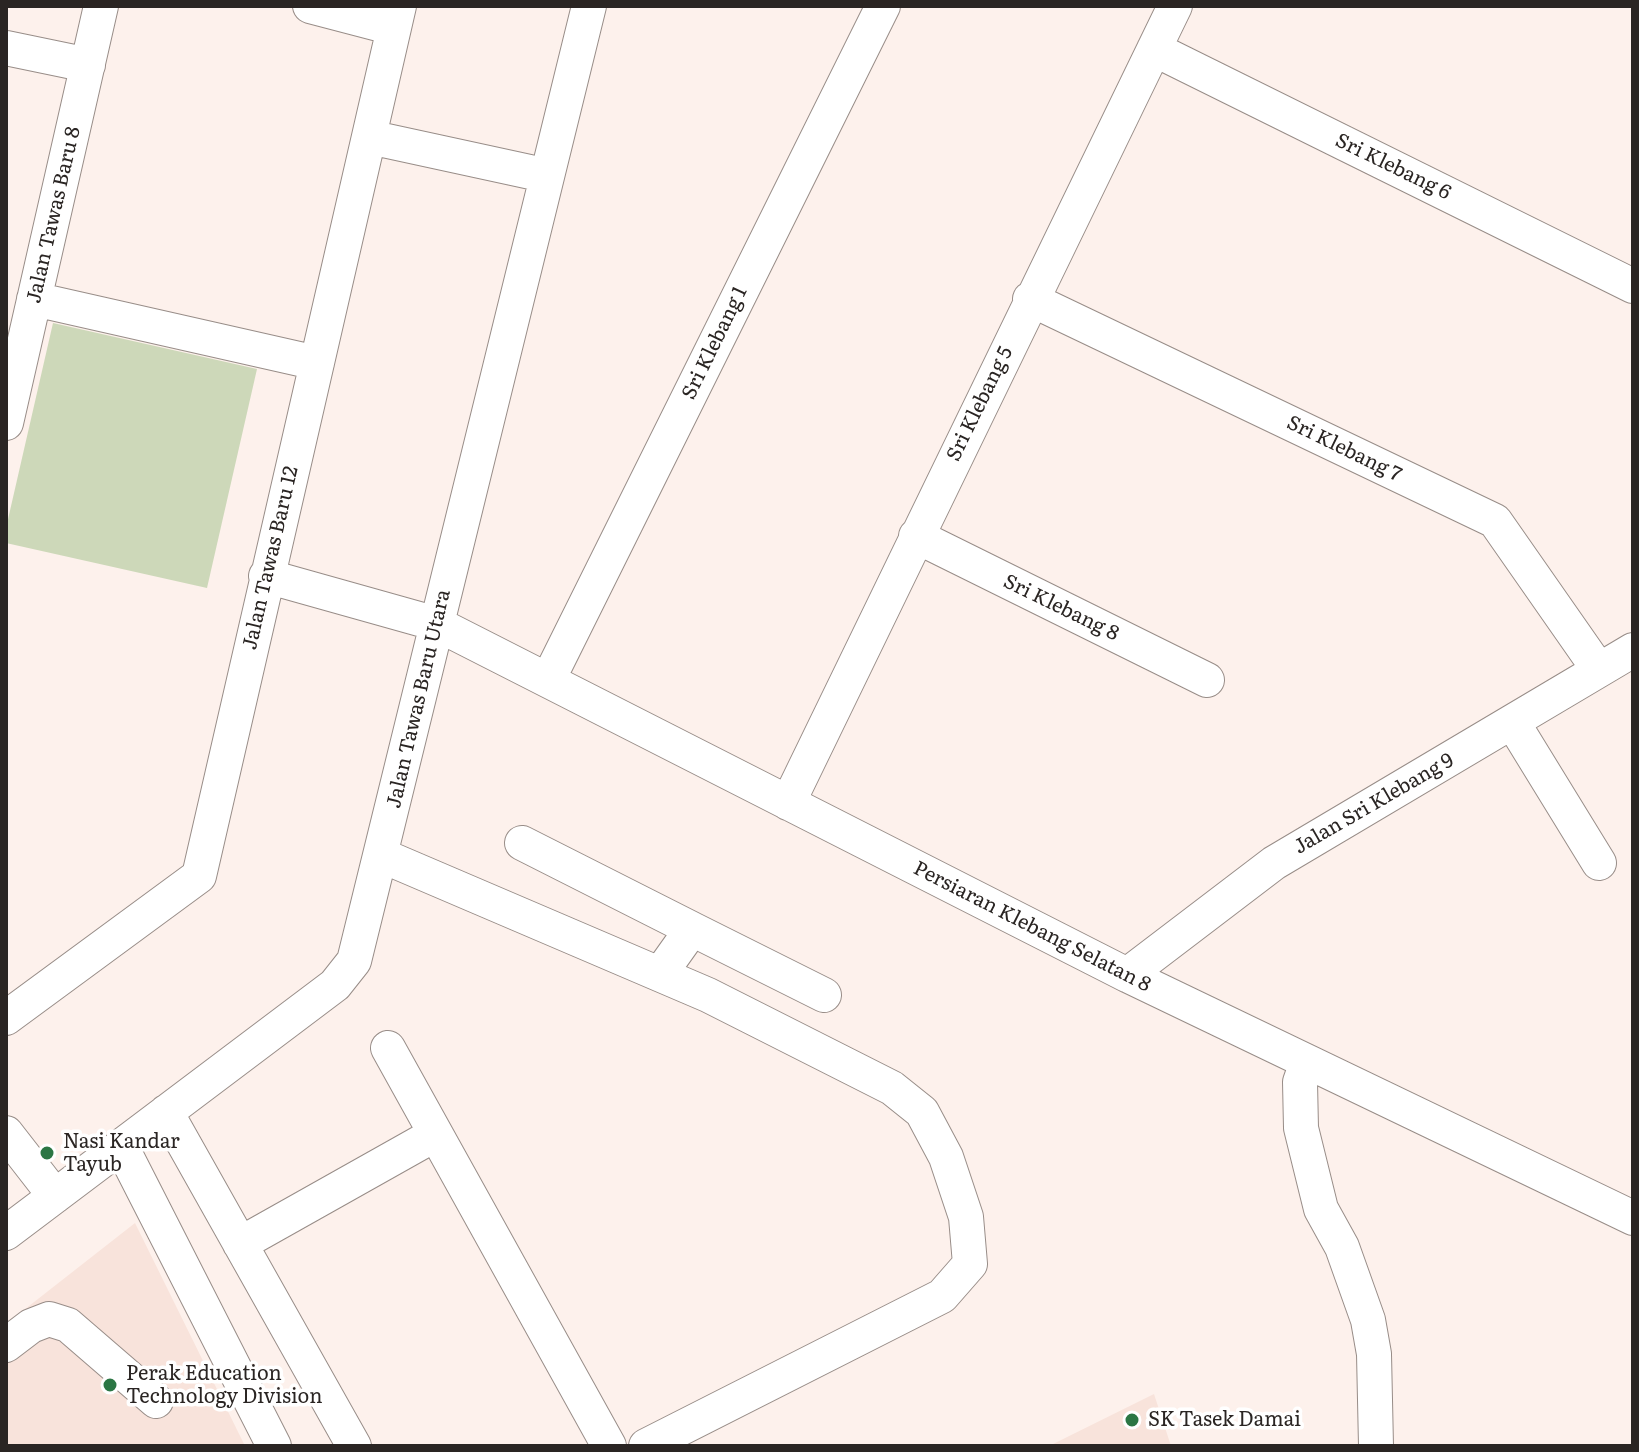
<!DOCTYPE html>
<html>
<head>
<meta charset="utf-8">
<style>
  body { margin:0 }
  #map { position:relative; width:1639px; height:1452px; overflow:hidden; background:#fdf1ec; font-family:Literata,serif }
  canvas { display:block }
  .frame { position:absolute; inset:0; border:8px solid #2a2523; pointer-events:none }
</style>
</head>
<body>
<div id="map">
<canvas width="1639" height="1452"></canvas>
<div class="frame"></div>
</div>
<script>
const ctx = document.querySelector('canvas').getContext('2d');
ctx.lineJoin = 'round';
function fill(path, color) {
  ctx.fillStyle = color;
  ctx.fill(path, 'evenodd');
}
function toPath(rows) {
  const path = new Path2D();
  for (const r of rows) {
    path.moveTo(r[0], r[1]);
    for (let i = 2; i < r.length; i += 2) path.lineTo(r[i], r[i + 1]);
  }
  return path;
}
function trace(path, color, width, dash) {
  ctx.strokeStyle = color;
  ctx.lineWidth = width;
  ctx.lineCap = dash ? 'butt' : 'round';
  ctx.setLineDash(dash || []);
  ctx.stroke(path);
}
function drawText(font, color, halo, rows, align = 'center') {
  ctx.font = font + ' Literata,serif';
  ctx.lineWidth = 7;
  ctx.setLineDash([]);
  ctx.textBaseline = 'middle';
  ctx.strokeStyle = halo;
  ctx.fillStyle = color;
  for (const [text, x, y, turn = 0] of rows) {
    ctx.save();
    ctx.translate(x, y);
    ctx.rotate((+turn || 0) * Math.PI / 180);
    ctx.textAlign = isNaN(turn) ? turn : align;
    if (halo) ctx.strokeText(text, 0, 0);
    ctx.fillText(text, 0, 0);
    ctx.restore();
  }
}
fill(toPath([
  [135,1223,245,1446,6,1446,6,1324],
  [1154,1394,1171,1446,1049,1446]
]), '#f8e3db');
fill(toPath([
  [53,323,257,369,207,588,6,543,6,528]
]), '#cdd8b9');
const minor = toPath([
  [310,6,394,28],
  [6,48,88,65],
  [1154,49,1633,286],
  [369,137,544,175],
  [34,299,317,363],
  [1030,299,1495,521,1599,670],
  [6,423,101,6],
  [916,536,1207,680],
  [266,576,437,624,1127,975,1633,1218],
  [548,680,883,6],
  [1513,723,1599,863],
  [788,803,1175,6],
  [522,843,692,929],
  [383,856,708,995,892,1088,922,1112,946,1157,966,1217,970,1264,942,1296,646,1446],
  [660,974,692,929,824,995],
  [1127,975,1274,863,1633,650],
  [6,1018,199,876,399,6],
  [388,1048,609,1446],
  [1307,1062,1300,1082,1301,1128,1321,1209,1342,1247,1368,1320,1374,1354,1376,1446],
  [166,1112,354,1446],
  [6,1133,55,1196],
  [121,1146,274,1446],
  [6,1233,335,985,354,961,589,6],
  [240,1244,434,1135],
  [6,1345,31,1326,49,1319,68,1325,156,1401]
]);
trace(minor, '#988d88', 36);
trace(minor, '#fff', 34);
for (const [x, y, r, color] of [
  [47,1153,8,"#2b7644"],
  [110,1385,8,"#2b7644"],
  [1132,1420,8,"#2b7644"]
]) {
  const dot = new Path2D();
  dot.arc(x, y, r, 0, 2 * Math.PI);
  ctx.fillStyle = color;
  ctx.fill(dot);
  trace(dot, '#fff', 3);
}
drawText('20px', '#2a2523', '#fff', [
  ["Sri Klebang 6",1393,167,26],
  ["Jalan Tawas Baru 8",54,215,-77],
  ["Sri Klebang 1",715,343,-64],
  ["Sri Klebang 5",980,404,-64],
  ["Sri Klebang 7",1344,449,26],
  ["Jalan Tawas Baru 12",271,558,-77],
  ["Sri Klebang 8",1061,608,26],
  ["Jalan Tawas Baru Utara",419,699,-77],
  ["Jalan Sri Klebang 9",1374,804,-30],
  ["Persiaran Klebang Selatan 8",1032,927,27]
]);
drawText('20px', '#2a2523', '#fff', [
  ["Nasi Kandar",63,1142],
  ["Tayub",63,1165],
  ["Perak Education",126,1374],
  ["Technology Division",126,1397],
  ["SK Tasek Damai",1148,1420]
], 'left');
</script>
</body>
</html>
